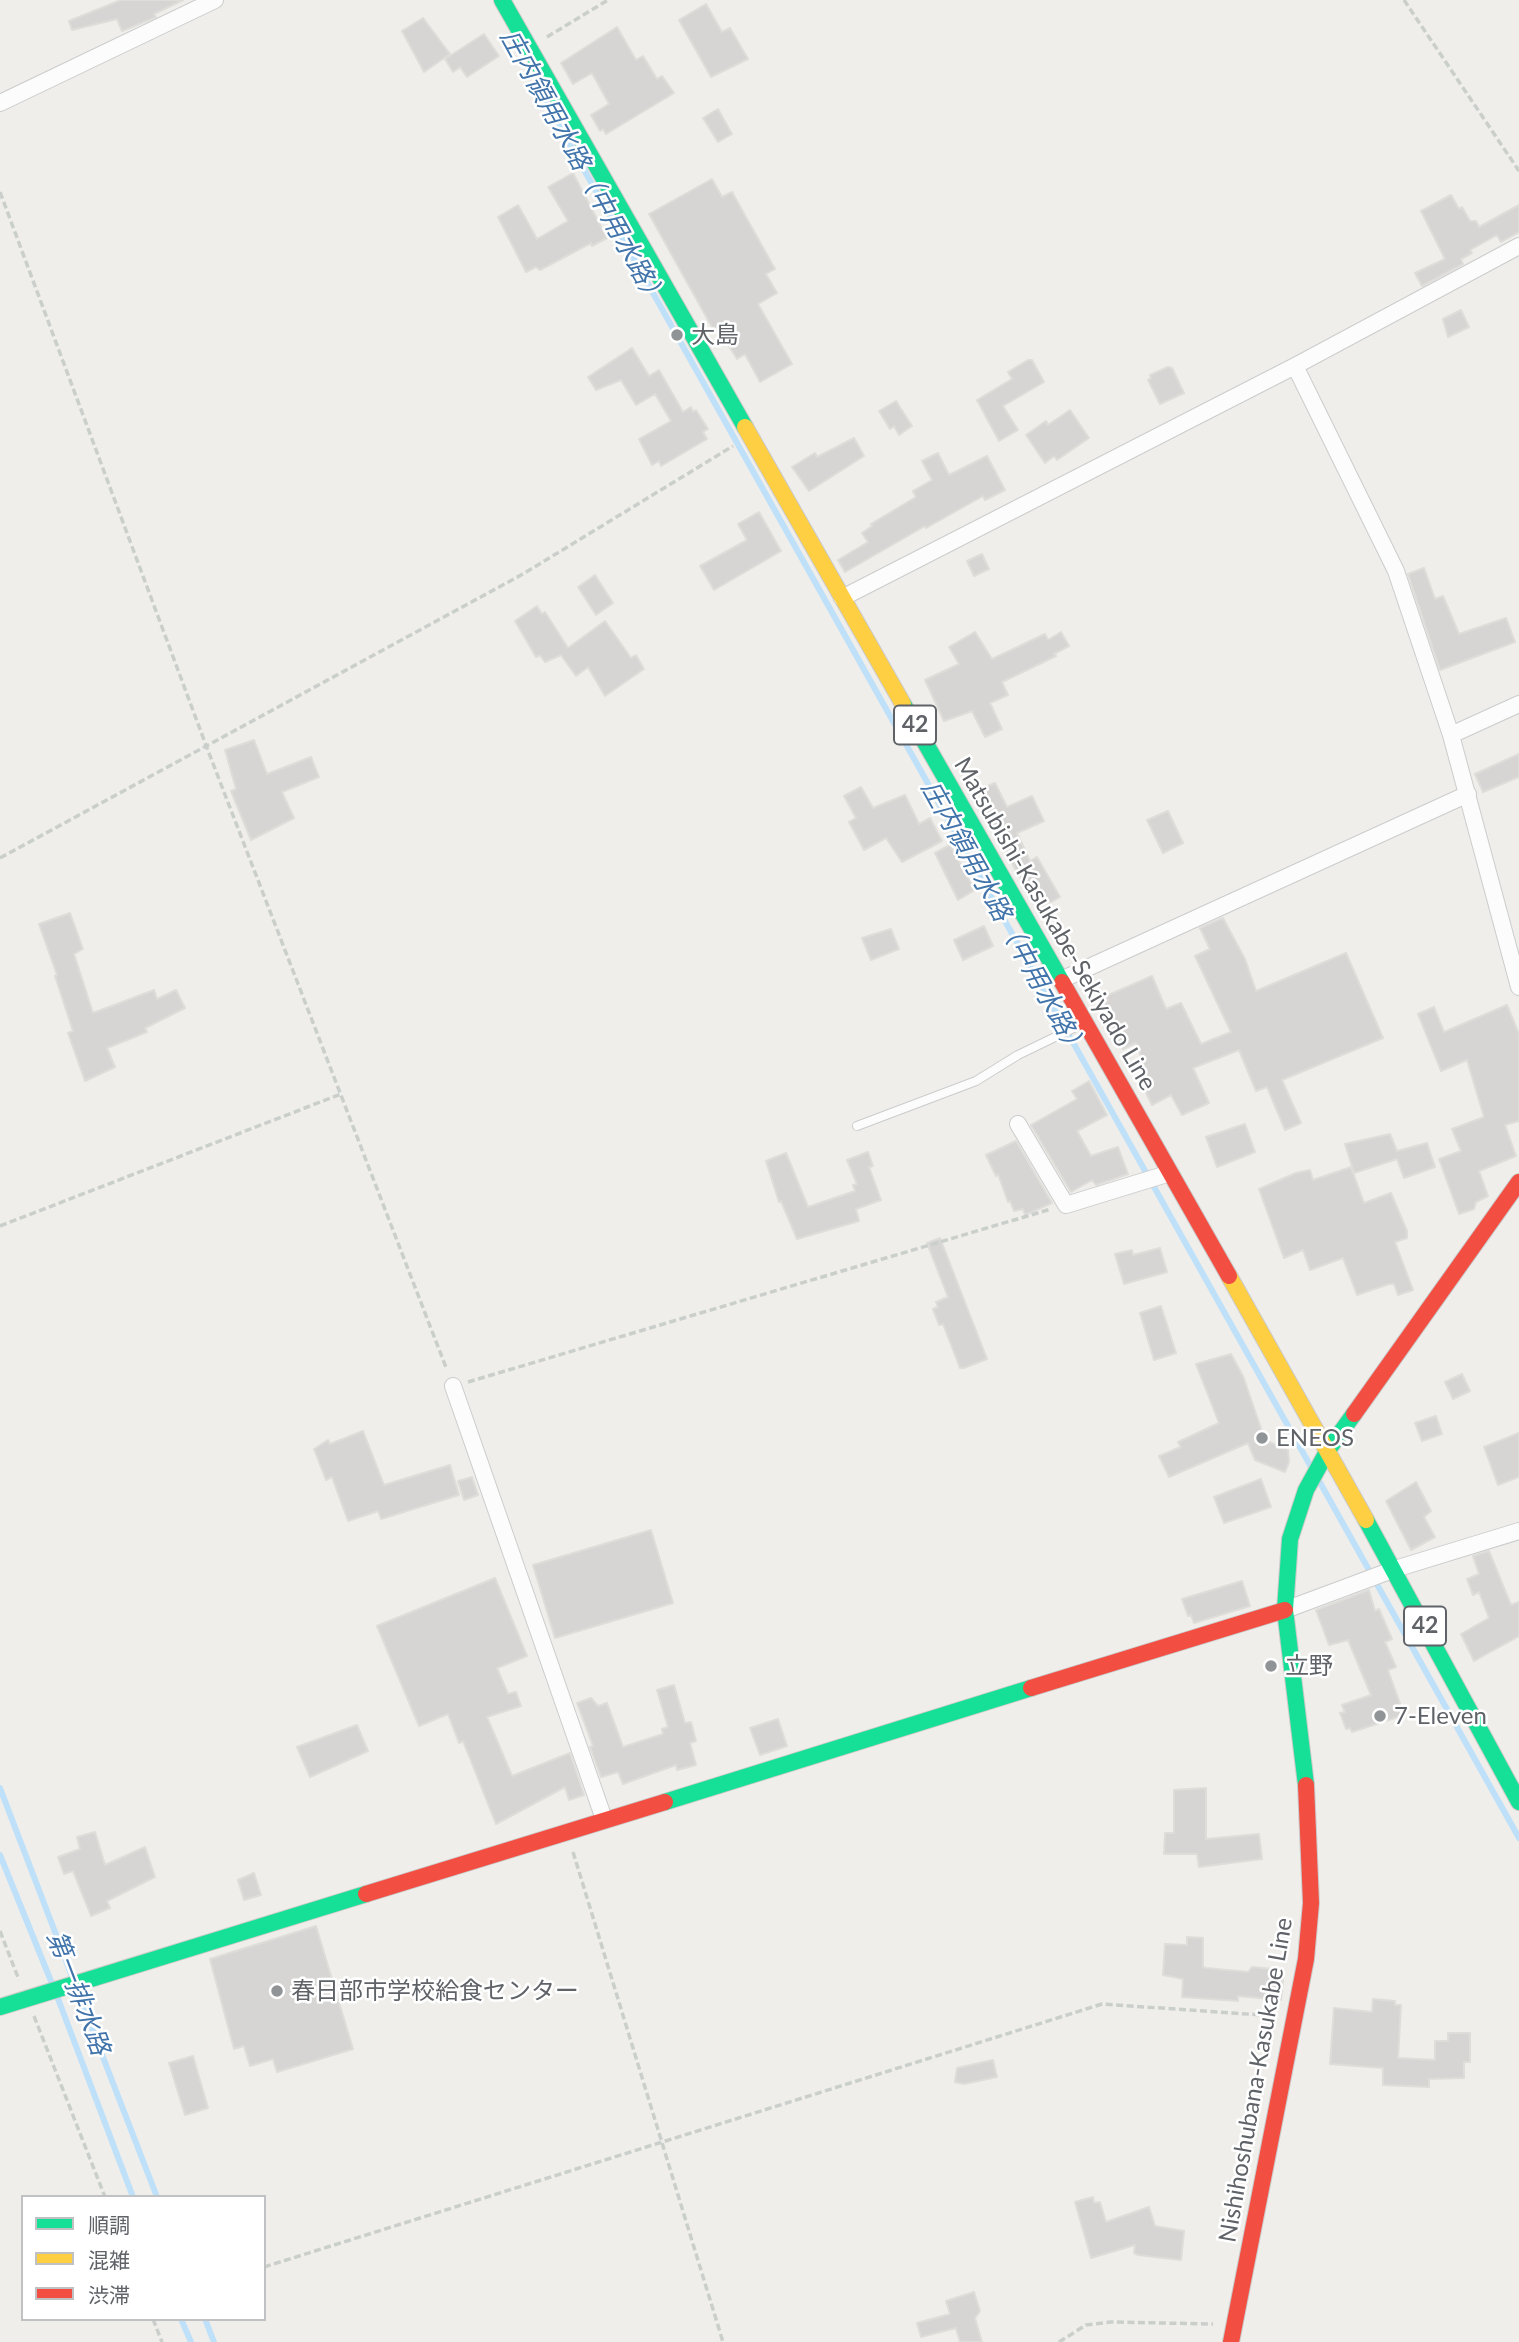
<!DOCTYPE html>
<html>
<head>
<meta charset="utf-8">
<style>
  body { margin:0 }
  #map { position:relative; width:1519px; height:2342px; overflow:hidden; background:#efeeea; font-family:Lato,"Noto Sans JP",sans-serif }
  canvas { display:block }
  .legend { position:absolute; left:21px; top:2195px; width:245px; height:126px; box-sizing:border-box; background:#fff; border:2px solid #bfc1c3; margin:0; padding:9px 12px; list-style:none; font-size:21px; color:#5f6368 }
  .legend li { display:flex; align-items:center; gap:14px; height:35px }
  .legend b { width:35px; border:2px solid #bfc1c3 }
</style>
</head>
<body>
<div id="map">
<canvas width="1519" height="2342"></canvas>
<ul class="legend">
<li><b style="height:9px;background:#16e098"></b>順調</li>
<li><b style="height:9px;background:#ffcf43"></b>混雑</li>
<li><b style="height:9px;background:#f24e42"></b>渋滞</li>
</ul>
</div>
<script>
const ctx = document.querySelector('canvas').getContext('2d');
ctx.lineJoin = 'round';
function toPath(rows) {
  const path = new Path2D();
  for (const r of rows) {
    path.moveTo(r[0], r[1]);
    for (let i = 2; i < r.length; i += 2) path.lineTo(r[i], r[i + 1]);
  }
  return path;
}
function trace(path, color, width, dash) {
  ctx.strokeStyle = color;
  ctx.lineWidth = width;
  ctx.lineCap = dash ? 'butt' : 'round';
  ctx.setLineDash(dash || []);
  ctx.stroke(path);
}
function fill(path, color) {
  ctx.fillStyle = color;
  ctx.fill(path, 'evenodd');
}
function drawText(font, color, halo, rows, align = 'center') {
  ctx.font = font + ' Lato,"Noto Sans JP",sans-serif';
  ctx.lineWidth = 5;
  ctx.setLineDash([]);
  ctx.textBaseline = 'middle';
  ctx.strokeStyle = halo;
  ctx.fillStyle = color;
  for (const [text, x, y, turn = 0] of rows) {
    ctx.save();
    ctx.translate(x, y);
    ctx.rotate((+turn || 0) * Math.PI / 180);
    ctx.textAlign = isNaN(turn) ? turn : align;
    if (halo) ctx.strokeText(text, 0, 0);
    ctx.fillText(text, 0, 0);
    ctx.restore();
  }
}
trace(toPath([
  [546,102,1311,1467],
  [1318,1479,1519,1838],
  [0,1788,73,1979],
  [0,1855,53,1986],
  [77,1990,157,2197],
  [57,1996,133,2197],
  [181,2319,191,2342],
  [205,2319,214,2342]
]), '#bfe0f9', 6);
const building = toPath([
  [121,0,183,0,154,14,156,17,122,31,117,19,72,30,69,21,121,0],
  [706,4,722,32,730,28,748,59,711,77,679,20,706,4],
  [423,18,450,54,424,72,402,31,423,18],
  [617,27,636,60,643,56,657,79,662,76,674,93,606,134,603,129,600,131,591,115,609,104,592,73,573,84,561,63,617,27],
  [484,34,499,56,467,77,460,67,453,72,445,59,484,34],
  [718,109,732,134,718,142,703,118,718,109],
  [573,173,607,238,592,246,591,243,540,270,536,267,526,272,498,217,518,205,537,239,568,221,548,187,573,173],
  [712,179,722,197,732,192,775,269,766,274,777,293,758,304,792,364,760,382,745,354,737,359,717,327,713,329,649,214,712,179],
  [1451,195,1459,209,1462,207,1470,221,1476,221,1479,227,1519,205,1519,232,1501,242,1497,235,1470,250,1472,253,1461,259,1463,264,1422,286,1415,273,1445,259,1421,211,1451,195],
  [1461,310,1469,327,1448,337,1443,319,1461,310],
  [632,348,649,376,659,370,683,412,691,407,693,412,696,410,708,429,703,432,707,439,661,466,659,461,652,465,639,439,671,421,655,394,636,405,621,380,596,390,588,377,632,348],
  [1028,360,1032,360,1044,382,1003,406,1018,430,999,441,977,400,1012,379,1008,372,1028,360],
  [1168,367,1172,368,1184,393,1160,404,1148,380,1151,378,1150,375,1168,367],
  [896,401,912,426,899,435,894,426,890,429,879,411,896,401],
  [1070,410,1089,438,1057,460,1054,456,1045,463,1026,435,1046,421,1048,425,1070,410],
  [854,438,864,456,809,491,792,467,815,453,817,457,854,438],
  [938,453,949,475,987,456,1005,490,985,500,983,496,926,528,925,526,845,572,838,560,868,542,862,533,872,526,871,524,916,497,913,491,932,480,922,461,938,453],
  [759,512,781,551,714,590,700,566,747,540,738,524,759,512],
  [982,554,989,569,974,576,967,561,982,554],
  [1424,568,1435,599,1443,596,1459,634,1506,618,1515,642,1440,670,1408,574,1424,568],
  [595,575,613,603,596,615,578,587,595,575],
  [537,606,542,614,545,612,568,648,605,621,631,658,636,655,644,669,605,696,588,667,576,676,561,655,545,662,540,655,536,657,515,621,537,606],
  [975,632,992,659,1045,634,1048,640,1061,632,1069,646,1054,654,1056,656,1002,682,1008,695,990,703,1002,729,985,737,972,711,944,721,925,680,959,664,949,647,975,632],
  [254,740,267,774,311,757,319,777,282,792,294,818,251,840,231,791,236,789,225,750,254,740],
  [1519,754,1519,777,1483,792,1475,774,1519,754],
  [995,783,1007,807,1032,796,1044,821,1017,833,1030,861,1037,857,1060,897,1041,908,1015,869,977,791,995,783],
  [861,787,873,808,905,795,919,824,930,818,942,841,902,862,886,838,864,850,849,822,856,818,844,796,861,787],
  [1168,811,1183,843,1163,853,1147,820,1168,811],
  [950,845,975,890,958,900,935,853,950,845],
  [70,913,83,949,74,954,93,1013,154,990,157,999,176,990,185,1008,145,1028,147,1032,107,1048,115,1067,85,1081,68,1033,73,1031,55,976,57,975,39,924,70,913],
  [1223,918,1245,959,1256,991,1346,953,1383,1038,1282,1080,1301,1123,1285,1130,1267,1087,1256,1091,1239,1050,1193,1068,1209,1103,1182,1115,1171,1095,1152,1105,1138,1076,1146,1071,1136,1043,1123,1049,1103,1003,1108,1001,1106,996,1152,976,1166,1009,1181,1003,1201,1044,1231,1032,1195,956,1210,949,1200,928,1223,918],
  [984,926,993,946,963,960,954,940,984,926],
  [891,929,899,949,871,960,862,938,891,929],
  [1507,1005,1519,1034,1519,1121,1505,1125,1516,1156,1479,1171,1488,1196,1476,1202,1474,1209,1459,1214,1439,1159,1461,1151,1452,1129,1484,1117,1467,1060,1441,1071,1418,1014,1434,1007,1444,1032,1507,1005],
  [1089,1081,1107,1115,1077,1131,1091,1156,1118,1147,1128,1174,1096,1185,1092,1180,1071,1192,1031,1125,1077,1099,1072,1091,1089,1081],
  [1245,1124,1255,1152,1217,1167,1206,1137,1245,1124],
  [1390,1134,1397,1151,1427,1143,1435,1167,1404,1178,1397,1159,1354,1173,1345,1144,1390,1134],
  [1016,1141,1052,1203,1025,1215,1023,1209,1014,1211,1010,1201,1008,1202,998,1174,996,1176,986,1155,1016,1141],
  [868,1152,873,1166,869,1167,881,1200,856,1209,859,1221,797,1239,781,1201,779,1202,766,1161,786,1153,808,1207,855,1191,853,1185,857,1184,847,1160,868,1152],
  [1351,1167,1364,1203,1391,1193,1407,1231,1407,1238,1395,1242,1413,1290,1398,1295,1394,1284,1389,1284,1357,1295,1343,1258,1310,1270,1303,1250,1284,1258,1259,1189,1296,1173,1310,1170,1313,1180,1351,1167],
  [940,1238,987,1359,964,1368,960,1368,943,1324,939,1325,933,1309,938,1307,936,1302,948,1297,927,1243,940,1238],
  [1160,1248,1167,1272,1124,1284,1115,1254,1132,1250,1133,1255,1160,1248],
  [1161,1306,1176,1353,1154,1360,1140,1313,1161,1306],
  [1231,1354,1243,1376,1265,1440,1288,1450,1289,1462,1285,1472,1255,1460,1248,1443,1169,1477,1159,1456,1181,1447,1178,1442,1219,1423,1196,1364,1231,1354],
  [1462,1374,1470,1391,1453,1399,1445,1382,1462,1374],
  [1436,1416,1442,1434,1422,1441,1415,1423,1436,1416],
  [363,1431,384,1485,450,1465,459,1495,381,1519,378,1511,348,1521,332,1477,326,1480,314,1449,328,1440,330,1444,363,1431],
  [1519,1433,1519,1477,1498,1485,1484,1447,1519,1433],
  [472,1477,478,1495,464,1500,458,1481,472,1477],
  [1261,1479,1271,1507,1224,1523,1214,1497,1261,1479],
  [1416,1482,1431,1511,1424,1517,1435,1537,1411,1550,1386,1501,1416,1482],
  [651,1530,673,1603,555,1638,533,1565,651,1530],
  [1489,1551,1511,1605,1519,1602,1519,1636,1474,1661,1461,1634,1489,1618,1479,1592,1473,1595,1467,1579,1479,1574,1473,1556,1489,1551],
  [495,1578,527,1656,497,1668,508,1694,516,1692,521,1706,487,1717,512,1776,570,1753,584,1795,569,1800,565,1787,496,1824,463,1741,459,1743,448,1714,419,1726,377,1626,495,1578],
  [1242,1581,1250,1606,1194,1623,1191,1615,1188,1616,1182,1599,1242,1581],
  [1369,1590,1375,1611,1379,1609,1392,1639,1385,1642,1396,1667,1388,1670,1404,1715,1352,1732,1350,1728,1346,1729,1340,1713,1345,1712,1342,1705,1371,1695,1348,1640,1329,1645,1316,1610,1369,1590],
  [674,1685,685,1723,691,1722,696,1741,690,1743,696,1765,677,1770,676,1765,623,1784,618,1772,601,1777,590,1747,593,1746,577,1703,591,1698,598,1706,607,1703,623,1747,663,1734,662,1729,668,1727,657,1690,674,1685],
  [778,1719,787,1746,760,1755,750,1728,778,1719],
  [357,1725,368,1751,310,1777,297,1747,357,1725],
  [1206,1788,1206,1839,1259,1834,1262,1859,1199,1867,1197,1854,1164,1854,1165,1833,1174,1833,1174,1790,1206,1788],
  [95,1832,105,1865,145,1847,155,1877,107,1901,110,1908,91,1916,73,1871,64,1874,58,1857,80,1849,77,1837,95,1832],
  [254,1873,261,1895,244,1900,238,1880,254,1873],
  [316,1926,353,2049,277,2072,273,2059,250,2066,244,2046,234,2049,210,1959,316,1926],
  [1187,1937,1203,1938,1203,1967,1206,1968,1248,1972,1252,1967,1284,1970,1281,2000,1238,1996,1238,2001,1182,1997,1183,1979,1163,1975,1165,1944,1187,1945,1187,1937],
  [1373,1999,1395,2001,1395,2005,1401,2005,1398,2058,1435,2060,1435,2041,1448,2041,1448,2033,1470,2033,1470,2062,1464,2062,1464,2078,1429,2079,1429,2087,1383,2085,1383,2068,1330,2064,1334,2008,1372,2012,1373,1999],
  [193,2056,208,2108,185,2115,169,2063,193,2056],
  [993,2060,997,2077,964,2084,955,2082,957,2068,993,2060],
  [1093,2197,1094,2203,1100,2202,1106,2222,1149,2207,1155,2226,1184,2231,1181,2260,1138,2255,1134,2253,1135,2245,1091,2258,1075,2202,1093,2197],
  [974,2292,980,2311,975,2318,982,2342,960,2342,956,2328,921,2337,917,2323,950,2314,946,2301,974,2292]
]);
fill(building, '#d6d5d3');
trace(building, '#deddd9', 2);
const lane = toPath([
  [857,1126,976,1081,1018,1055,1082,1024]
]);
const street = toPath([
  [0,103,215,0],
  [1295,366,1396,571,1451,735,1519,987],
  [842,598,1295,366,1519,246],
  [1451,735,1519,704],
  [1061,980,1468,794],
  [1018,1124,1066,1205,1170,1173],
  [453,1386,604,1819],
  [1285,1610,1395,1569,1519,1531]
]);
const fast = toPath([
  [502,0,745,427],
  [903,704,1062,982],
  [1366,1520,1519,1802],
  [1306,1785,1285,1610,1290,1539,1306,1490,1328,1450,1354,1414],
  [665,1802,1031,1688],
  [0,2007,366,1894]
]);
const slow = toPath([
  [745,427,903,704],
  [1229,1276,1366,1520]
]);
const jam = toPath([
  [1062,982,1229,1276],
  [1354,1414,1519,1182],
  [1031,1688,1285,1610],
  [366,1894,665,1802],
  [1231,2342,1306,1959,1311,1903,1306,1785]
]);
trace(lane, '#cbcccc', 10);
trace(street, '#cbcccc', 18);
trace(fast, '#cacacb', 18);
trace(slow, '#cacacb', 18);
trace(jam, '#cacacb', 18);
trace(toPath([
  [1404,0,1519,171],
  [547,37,608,0],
  [0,192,207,748,447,1370],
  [0,858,523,574,733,446],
  [0,1226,341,1094],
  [468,1382,1051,1209],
  [573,1852,723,2342],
  [0,1931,19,1980],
  [34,2016,105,2197],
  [264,2267,1102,2004,1276,2016],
  [153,2319,162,2342],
  [1059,2342,1086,2325,1111,2322,1213,2324]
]), '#cacfcc', 3.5, [7, 3.5]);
trace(lane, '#fdfcfc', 8);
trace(street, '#fdfcfc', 16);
trace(fast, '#16e098', 16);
trace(slow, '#ffcf43', 16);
trace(jam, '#f24e42', 16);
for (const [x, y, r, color] of [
  [677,335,7,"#919496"],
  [1262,1438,7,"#919496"],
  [1271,1666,7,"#919496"],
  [1380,1716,7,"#919496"],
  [277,1991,7,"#919496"]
]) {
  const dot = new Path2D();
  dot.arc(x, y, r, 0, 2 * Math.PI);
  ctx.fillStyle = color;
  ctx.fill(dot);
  trace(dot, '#fff', 2.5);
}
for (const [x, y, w] of [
  [915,725,42],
  [1425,1626,42]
]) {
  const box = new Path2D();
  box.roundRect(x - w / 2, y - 19.5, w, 39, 5);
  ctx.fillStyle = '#fff';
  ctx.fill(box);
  trace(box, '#5f6368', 2);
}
drawText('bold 23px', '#5f6368', null, [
  ["42",915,725],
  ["42",1425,1626]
]);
drawText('24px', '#5f6368', '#fff', [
  ["大島",691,335],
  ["ENEOS",1276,1438],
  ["立野",1285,1666],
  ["7-Eleven",1394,1716],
  ["春日部市学校給食センター",291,1991]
], 'left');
drawText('24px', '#5f6368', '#fff', [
  ["Matsubishi-Kasukabe-Sekiyado Line",1055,924,60],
  ["Nishihoshubana-Kasukabe Line",1256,2080,-80]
]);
drawText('italic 26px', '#4174aa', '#fff', [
  ["庄内領用水路（中用水路）",583,168,61],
  ["庄内領用水路（中用水路）",1004,919,61],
  ["第一排水路",78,1993,69]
]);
</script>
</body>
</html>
